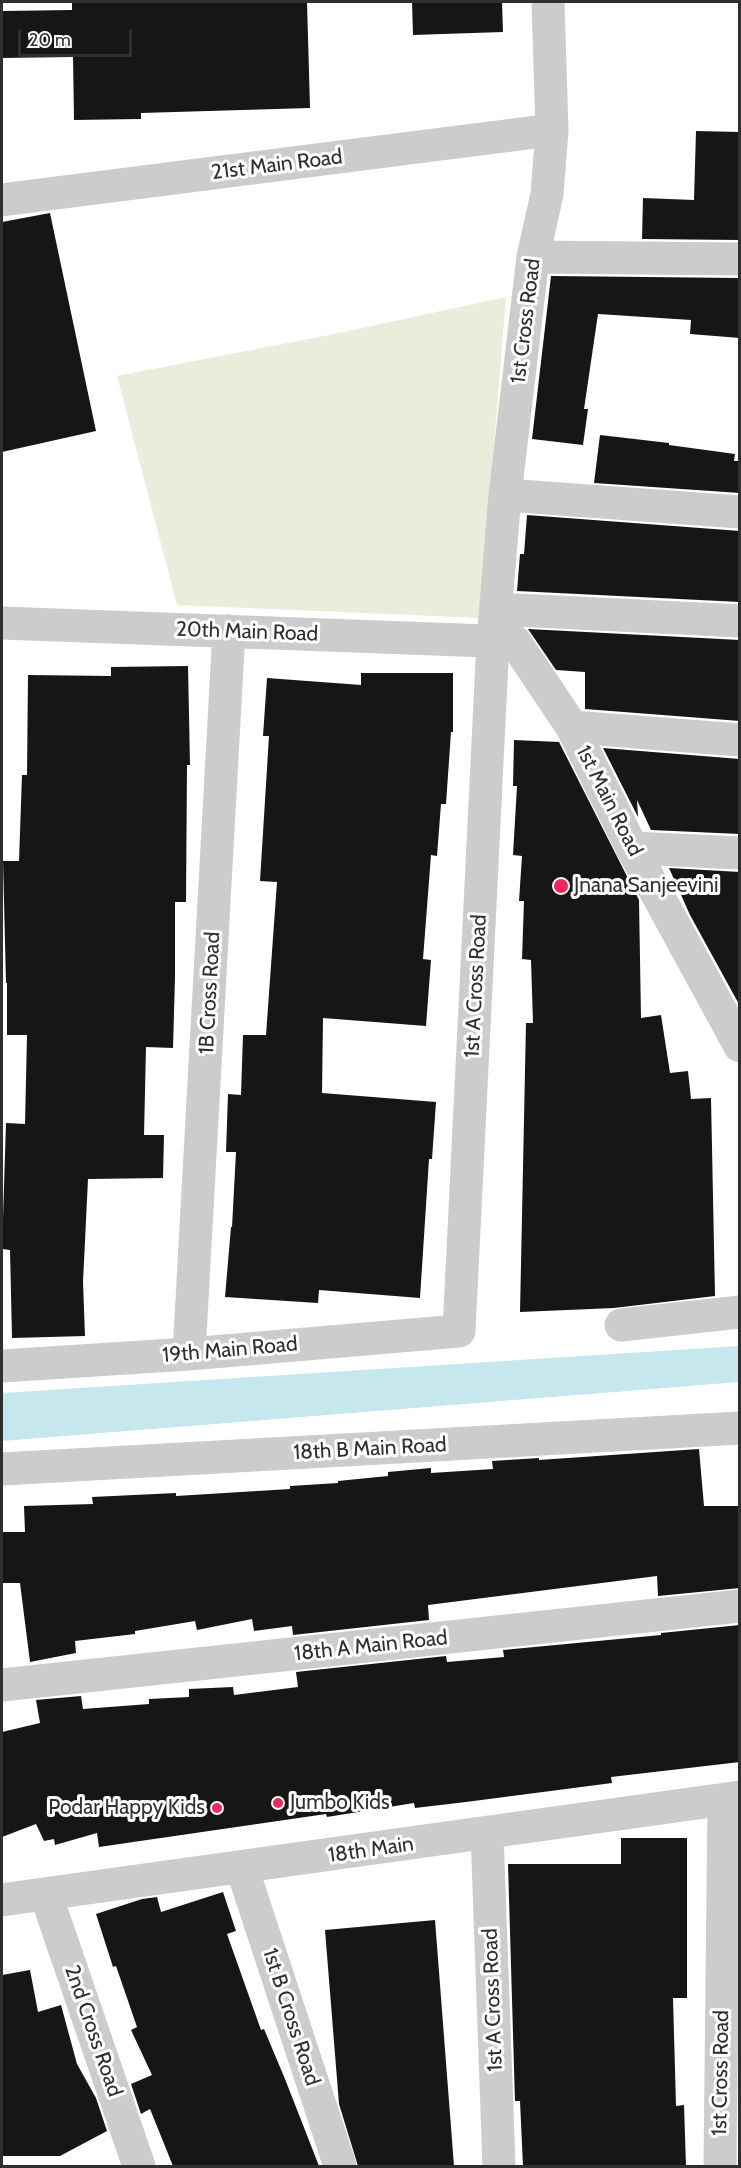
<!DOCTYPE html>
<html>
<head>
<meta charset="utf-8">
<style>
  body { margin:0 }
  #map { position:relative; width:741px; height:2168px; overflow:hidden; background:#fff; font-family:Cabin,sans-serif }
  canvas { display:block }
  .frame { position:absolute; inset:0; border:3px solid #2f2f2f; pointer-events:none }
  .scale { position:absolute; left:18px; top:30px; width:114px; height:27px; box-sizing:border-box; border:3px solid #2f2f2f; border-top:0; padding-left:8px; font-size:18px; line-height:21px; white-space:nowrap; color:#2f2f2f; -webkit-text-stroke:4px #fff; paint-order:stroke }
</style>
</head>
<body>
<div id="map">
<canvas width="741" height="2168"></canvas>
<div class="frame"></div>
<div class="scale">20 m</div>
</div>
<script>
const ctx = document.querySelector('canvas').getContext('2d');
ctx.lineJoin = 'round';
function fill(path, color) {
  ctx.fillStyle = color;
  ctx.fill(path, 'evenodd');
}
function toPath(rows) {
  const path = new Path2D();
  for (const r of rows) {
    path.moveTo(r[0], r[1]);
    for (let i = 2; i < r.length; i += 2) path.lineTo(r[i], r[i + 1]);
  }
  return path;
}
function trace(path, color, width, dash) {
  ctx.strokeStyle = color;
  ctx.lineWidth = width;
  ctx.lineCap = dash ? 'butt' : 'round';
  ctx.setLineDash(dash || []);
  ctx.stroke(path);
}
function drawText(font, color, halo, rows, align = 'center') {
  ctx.font = font + ' Cabin,sans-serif';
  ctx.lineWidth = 6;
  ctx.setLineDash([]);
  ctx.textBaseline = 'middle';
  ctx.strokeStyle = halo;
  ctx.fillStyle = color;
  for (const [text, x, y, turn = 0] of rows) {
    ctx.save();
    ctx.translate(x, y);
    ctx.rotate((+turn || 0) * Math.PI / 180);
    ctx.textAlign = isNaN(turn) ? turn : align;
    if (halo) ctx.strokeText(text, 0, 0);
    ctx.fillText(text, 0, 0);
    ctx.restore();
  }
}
fill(toPath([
  [506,297,480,618,177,605,117,376,339,333]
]), '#e9eddc');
fill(toPath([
  [739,1346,739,1382,2,1441,2,1393]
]), '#c7e7ee');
fill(toPath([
  [72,2,307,2,310,108,141,113,141,119,74,120,73,57,2,58,2,11,72,10],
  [412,2,502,2,503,32,413,35],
  [696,131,740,132,740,240,642,239,643,198,694,200],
  [50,213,96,431,2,452,2,222],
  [551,276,740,278,740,338,690,334,691,320,598,314,584,409,588,409,583,445,532,439],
  [600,435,669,443,669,445,735,454,734,461,740,461,740,493,594,483],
  [527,515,740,531,740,602,517,591,520,554,524,554],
  [528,629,740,640,740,721,585,709,585,672,556,670],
  [188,666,190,765,187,765,186,902,175,902,175,977,173,1048,146,1047,144,1135,164,1135,163,1178,88,1179,83,1282,85,1336,12,1338,10,1250,2,1249,6,1123,25,1124,27,1035,7,1035,7,983,6,983,3,861,19,861,22,775,27,775,28,675,111,676,111,667],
  [361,673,453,673,453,732,451,732,446,804,441,804,437,856,431,855,423,959,431,960,426,1026,323,1018,322,1093,436,1102,432,1159,429,1159,420,1298,319,1290,318,1303,225,1297,231,1227,232,1227,236,1152,226,1152,228,1094,241,1095,243,1035,266,1035,277,882,260,881,269,736,263,736,267,678,361,685],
  [514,740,559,742,639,900,641,1018,661,1015,670,1073,688,1071,691,1099,711,1098,715,1296,614,1308,520,1312,526,1023,533,1023,531,960,522,959,524,901,519,901,522,856,513,855,517,786,513,786],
  [603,748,740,759,740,834,651,830,637,800,638,817],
  [669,868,740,872,740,1006,690,915],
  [699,1449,704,1506,740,1506,740,1588,658,1596,657,1576,428,1605,429,1620,293,1635,292,1626,254,1631,252,1619,197,1630,195,1621,135,1631,135,1634,75,1641,76,1653,30,1662,20,1583,2,1583,2,1532,25,1532,24,1506,93,1504,92,1497,176,1493,176,1496,290,1489,290,1486,338,1483,338,1481,388,1476,388,1472,431,1468,431,1473,493,1469,492,1461,539,1458,539,1460],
  [740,1625,740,1762,611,1777,612,1783,466,1802,415,1808,414,1803,327,1817,326,1814,99,1847,97,1833,55,1845,54,1839,44,1841,36,1824,2,1837,2,1732,40,1723,36,1700,81,1696,83,1709,149,1704,149,1699,189,1697,189,1689,233,1687,234,1695,298,1687,296,1672,446,1656,447,1662,504,1657,503,1650,661,1635,661,1633],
  [621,1838,687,1838,687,1998,673,1998,676,2106,684,2105,686,2166,523,2166,520,2101,515,2101,508,1864,621,1864],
  [223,1892,236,1931,227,1934,261,2030,264,2029,285,2079,319,2166,173,2166,150,2109,141,2114,131,2084,152,2075,131,2030,137,2027,116,1966,113,1967,96,1914,142,1899,157,1897,161,1912],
  [435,1920,454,2166,358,2166,339,2104,325,1930],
  [30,1970,38,2012,61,2005,77,2064,96,2098,107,2131,60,2156,2,2156,2,1975]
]), '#161616');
trace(toPath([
  [2,200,552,130],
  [533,257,740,259],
  [505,495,740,512],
  [496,609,740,621],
  [2,623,515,642,572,727,632,848,740,1046],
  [572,727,740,740],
  [632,848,740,853],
  [621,1325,740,1312],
  [189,1354,229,631],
  [2,1366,189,1354,459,1331,493,641,505,495,533,257,547,194,552,130,548,2],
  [2,1469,740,1428],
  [2,1685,740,1606],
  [487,1833,499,2166],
  [242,1868,340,2166],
  [46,1895,139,2166],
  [2,1900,740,1797],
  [720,2166,724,1800]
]), '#ccc', 33);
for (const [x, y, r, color] of [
  [561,886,8,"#f1265f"],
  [278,1803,6,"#f1265f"],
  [217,1808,6,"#f1265f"]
]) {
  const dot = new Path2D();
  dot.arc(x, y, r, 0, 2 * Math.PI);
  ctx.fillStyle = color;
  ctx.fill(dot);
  trace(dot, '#fff', 2);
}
drawText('21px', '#2f2f2f', '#fff', [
  ["21st Main Road",277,165,-7],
  ["1st Cross Road",526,321,-83],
  ["20th Main Road",247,632,2],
  ["1st Main Road",609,801,63],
  ["1st A Cross Road",476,986,-87],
  ["1B Cross Road",210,993,-87],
  ["19th Main Road",230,1350,-5],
  ["18th B Main Road",370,1449,-3],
  ["18th A Main Road",371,1646,-6],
  ["18th Main",371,1850,-8],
  ["1st A Cross Road",493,2000,-92],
  ["1st B Cross Road",291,2017,72],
  ["2nd Cross Road",93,2031,71],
  ["1st Cross Road",721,2073,-89]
]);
drawText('21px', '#2f2f2f', '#fff', [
  ["Jnana Sanjeevini",574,886],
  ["Jumbo Kids",290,1803],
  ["Podar Happy Kids",205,1808,"right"]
], 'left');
</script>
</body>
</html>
